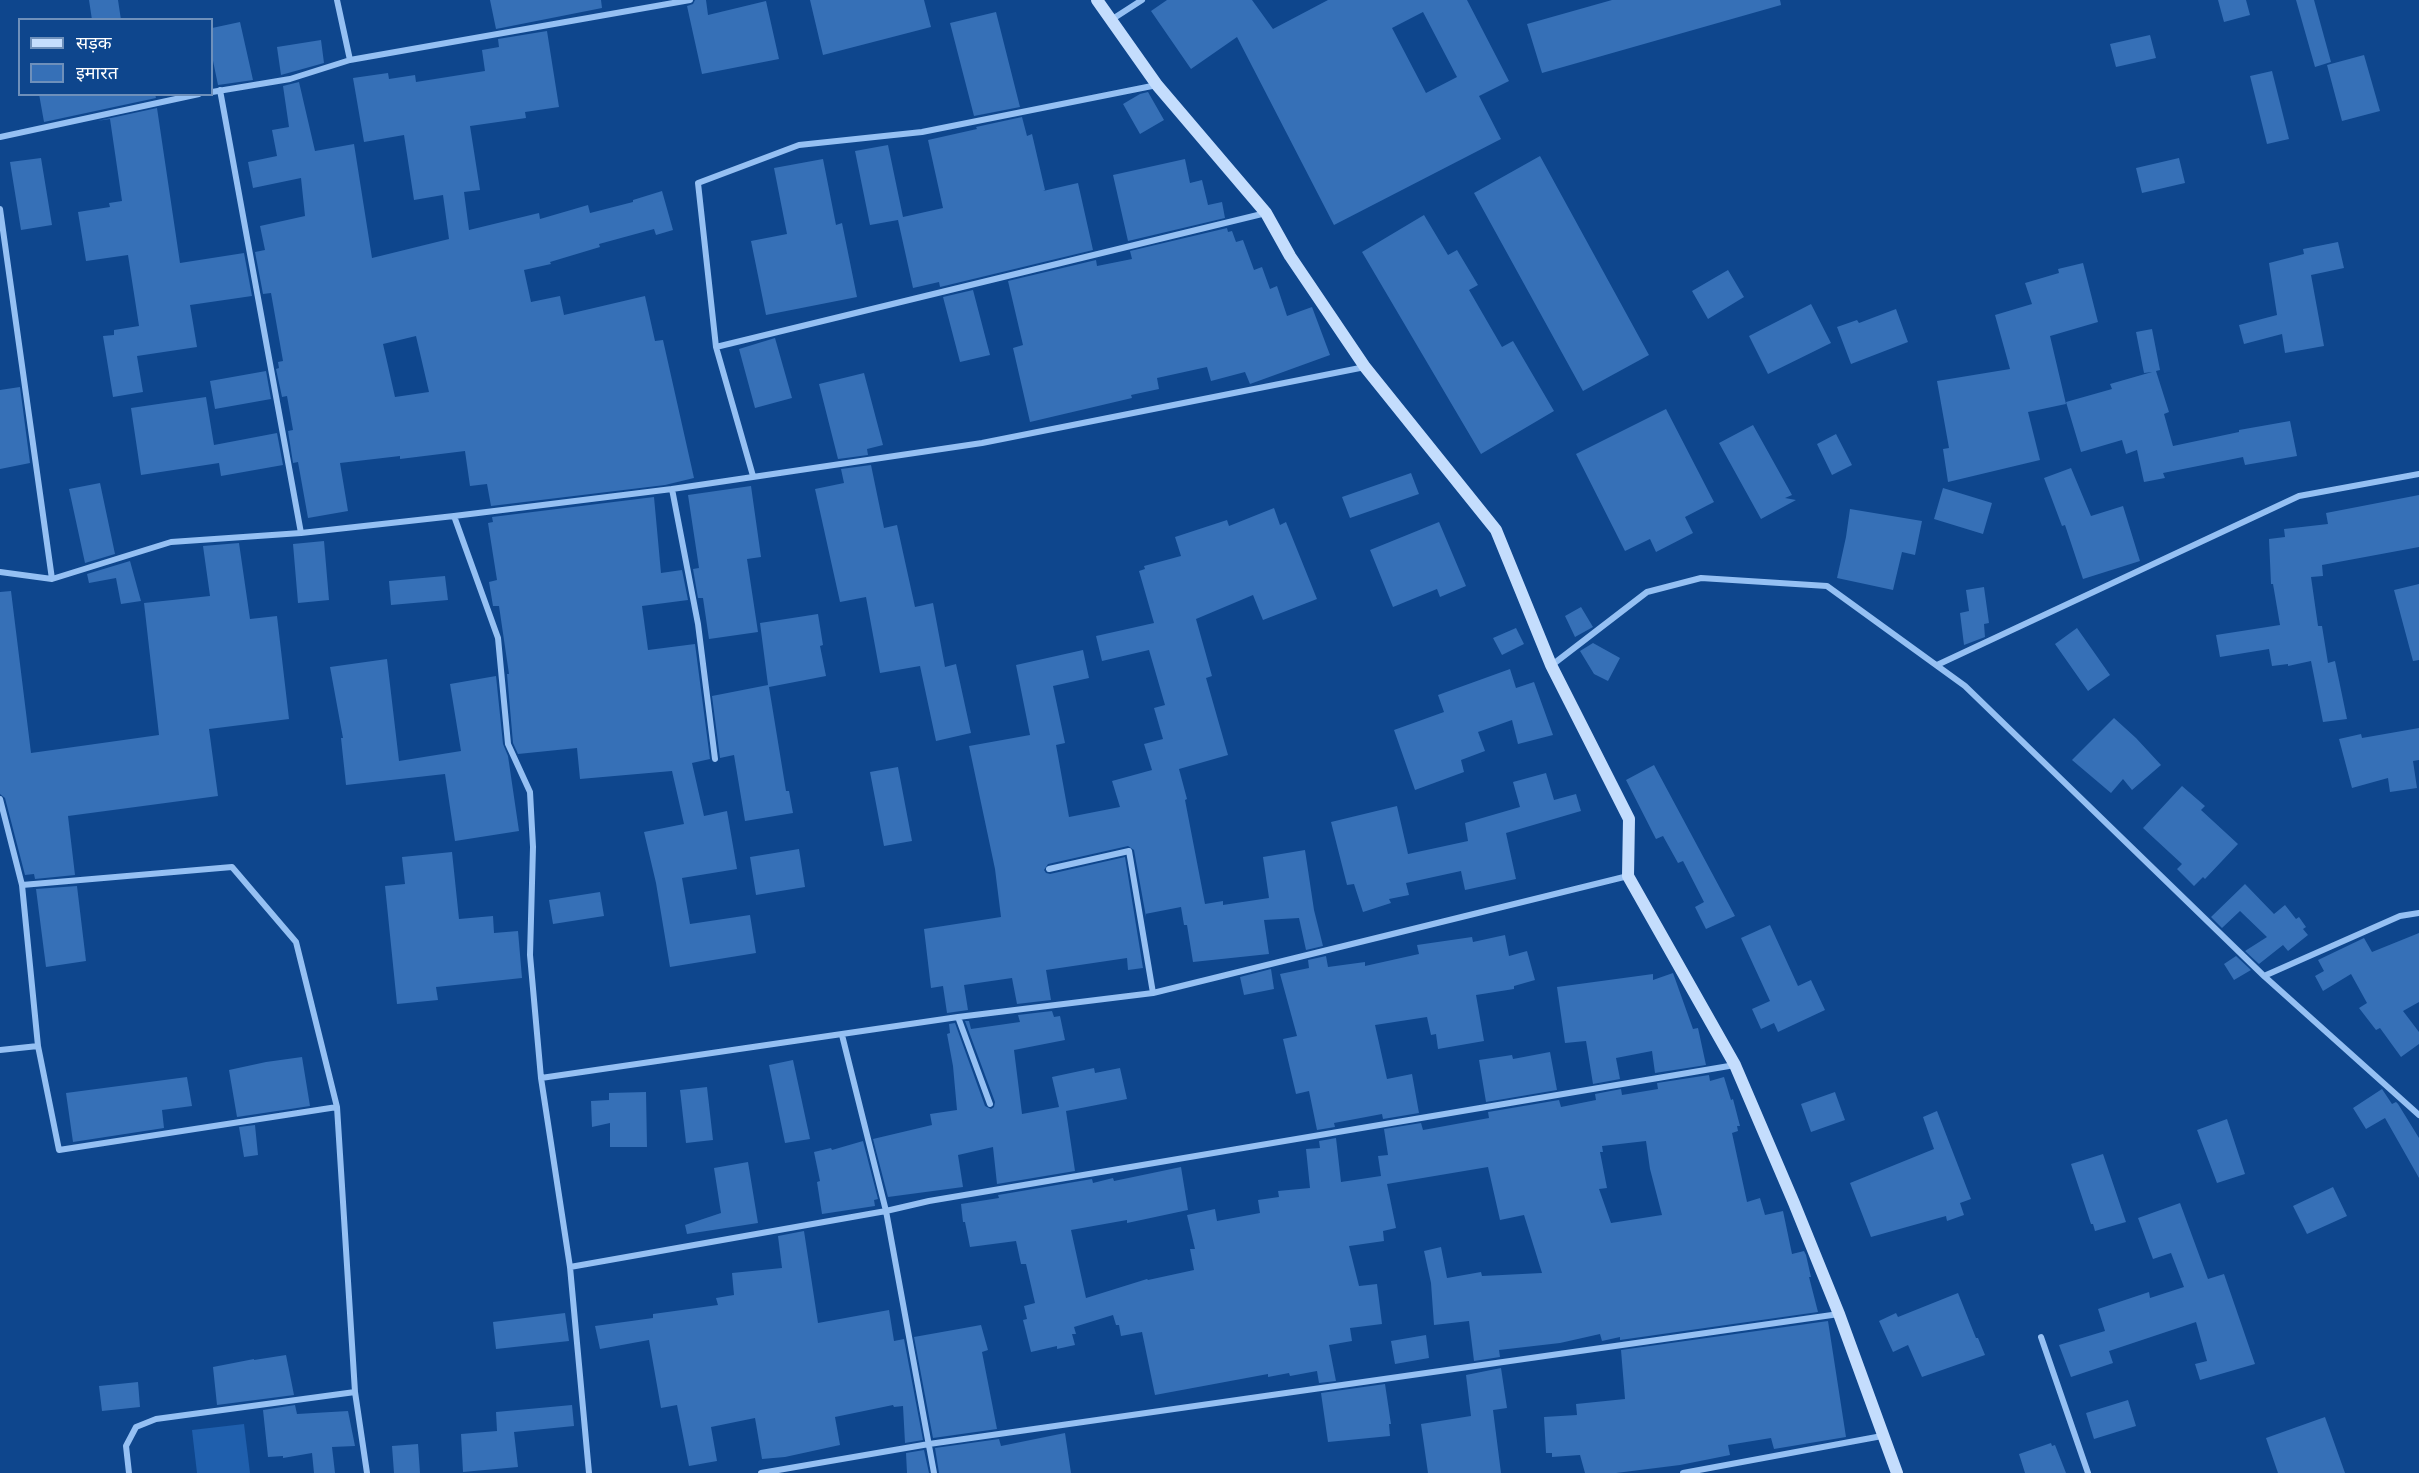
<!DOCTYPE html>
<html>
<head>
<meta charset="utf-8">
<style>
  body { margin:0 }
  #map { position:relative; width:2419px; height:1473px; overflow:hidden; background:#0e468d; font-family:Lato,"Noto Sans Devanagari",sans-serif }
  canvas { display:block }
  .legend { position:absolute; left:18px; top:18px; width:195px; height:78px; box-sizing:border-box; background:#0e468d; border:2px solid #6e90bb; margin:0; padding:8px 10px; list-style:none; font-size:18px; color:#fff }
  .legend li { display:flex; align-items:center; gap:12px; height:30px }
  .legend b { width:30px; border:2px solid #6e90bb }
</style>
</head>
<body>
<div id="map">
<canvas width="2419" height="1473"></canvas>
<ul class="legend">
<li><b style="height:8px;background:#c4ddfd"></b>सड़क</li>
<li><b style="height:16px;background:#3670b7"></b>इमारत</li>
</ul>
</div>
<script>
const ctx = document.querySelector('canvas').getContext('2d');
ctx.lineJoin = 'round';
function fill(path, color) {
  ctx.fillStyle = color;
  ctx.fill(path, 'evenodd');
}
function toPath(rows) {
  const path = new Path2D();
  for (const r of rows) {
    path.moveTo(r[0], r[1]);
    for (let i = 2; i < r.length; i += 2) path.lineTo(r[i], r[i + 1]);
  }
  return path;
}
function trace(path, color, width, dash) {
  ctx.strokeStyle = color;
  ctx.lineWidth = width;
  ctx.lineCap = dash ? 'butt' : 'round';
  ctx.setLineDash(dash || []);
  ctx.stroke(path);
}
fill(toPath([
  [244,1424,250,1473,197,1473,192,1430]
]), '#1f5fad');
fill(toPath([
  [89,0,118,0,121,20,92,20],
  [490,0,601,0,602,8,496,29],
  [695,0,706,0,708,15,766,1,779,59,702,74,687,6,693,4],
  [810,0,924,0,931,27,823,55],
  [1167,0,1252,0,1273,29,1328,0,1467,0,1509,81,1479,96,1501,139,1334,225,1237,37,1191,69,1151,11],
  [1423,12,1457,77,1426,93,1392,28],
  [1612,0,1780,0,1781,5,1542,73,1527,24],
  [2218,0,2246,0,2250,15,2224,22],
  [2296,0,2314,0,2331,62,2315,67],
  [996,12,1020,107,974,116,950,23],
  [240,22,253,80,218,85,212,56,212,28],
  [547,31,559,107,525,112,526,118,470,126,480,190,464,192,469,230,539,213,540,219,588,205,590,213,633,202,633,200,662,191,673,230,656,235,654,229,599,244,600,247,550,262,551,264,524,270,531,302,560,296,564,315,645,296,655,341,663,340,694,478,665,485,491,506,487,484,470,486,465,451,400,459,400,456,340,463,348,511,308,518,298,462,293,463,288,431,293,430,287,396,282,397,276,369,279,368,278,362,283,361,271,293,263,294,255,252,265,250,260,226,305,216,301,178,253,188,248,162,277,156,272,130,289,127,283,86,299,82,315,151,354,144,372,258,449,239,443,195,414,200,404,135,364,142,353,78,388,73,389,79,415,75,416,82,485,71,482,50,499,47,498,39],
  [416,336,429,392,395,397,383,344],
  [2150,35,2156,58,2116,67,2110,44],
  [321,40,324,63,281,75,277,47],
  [2364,55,2380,111,2342,121,2327,65],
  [2272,71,2289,139,2267,144,2250,76],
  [1148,92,1164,120,1140,134,1123,104,1140,94],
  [39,94,155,94,156,98,44,122],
  [157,108,180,263,244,253,252,296,190,305,197,347,137,356,143,392,113,397,103,336,114,335,114,330,139,326,128,255,86,261,78,212,110,207,109,203,122,201,110,119,97,121],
  [1022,117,1027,136,1032,134,1045,190,1043,191,1078,183,1093,250,940,287,939,282,913,288,898,220,870,225,855,151,888,145,903,217,943,208,928,140,977,129,976,127],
  [1540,156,1649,355,1583,391,1474,193],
  [41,158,52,225,21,230,10,162],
  [2179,158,2185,183,2142,193,2136,168],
  [823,159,836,225,842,223,857,297,766,315,751,241,787,234,774,168],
  [1185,159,1190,183,1202,180,1208,205,1222,202,1225,218,1128,241,1113,175],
  [1424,215,1448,255,1457,250,1478,285,1469,290,1502,347,1513,341,1554,411,1481,454,1362,252],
  [1227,228,1228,232,1232,231,1236,242,1243,240,1254,270,1262,267,1270,289,1277,286,1287,316,1312,307,1330,355,1250,384,1245,372,1211,381,1207,367,1157,378,1159,389,1131,395,1132,398,1030,422,1013,348,1023,345,1008,281,1096,260,1097,266,1132,259,1130,251],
  [2338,242,2344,268,2311,275,2324,346,2285,353,2282,334,2244,344,2239,325,2277,315,2269,263,2304,254,2303,249],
  [2083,263,2098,322,2050,336,2066,404,2028,412,2040,460,1948,482,1943,449,1949,448,1937,381,2010,369,1995,315,2032,304,2025,283,2059,273,2058,269],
  [1728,270,1744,297,1708,319,1692,291],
  [973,290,990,355,960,362,943,297],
  [1811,304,1831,343,1768,374,1749,336],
  [1896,309,1908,342,1851,364,1837,327,1857,320,1859,323],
  [2152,329,2160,370,2156,371,2169,412,2164,414,2173,446,2239,432,2239,430,2290,421,2297,456,2245,465,2243,457,2163,473,2165,478,2144,482,2137,450,2126,454,2122,440,2081,452,2066,402,2112,389,2110,384,2152,372,2144,373,2136,332],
  [775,338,792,398,755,408,739,349],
  [266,371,271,399,215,409,210,381],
  [864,373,883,445,867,449,868,455,838,459,819,384],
  [20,387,30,463,0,469,0,390],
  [206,397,214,445,277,433,283,465,221,476,219,463,141,475,131,408],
  [1666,409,1714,502,1685,517,1693,533,1656,552,1650,539,1625,551,1576,454],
  [1753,425,1792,495,1785,498,1796,500,1761,519,1719,443],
  [1836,434,1852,465,1832,475,1817,444],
  [871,465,884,528,897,525,915,607,933,603,945,667,956,664,971,733,936,741,920,666,880,673,866,597,840,602,815,489,844,483,841,469],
  [2071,468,2091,516,2123,506,2140,561,2083,579,2065,525,2062,526,2044,478],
  [1411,473,1419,494,1350,518,1342,497],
  [100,483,115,554,85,563,69,489],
  [751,486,761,557,747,559,758,632,709,639,703,598,698,598,693,569,699,568,688,495],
  [1943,488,1992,503,1983,534,1934,519],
  [2419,495,2419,547,2322,565,2323,576,2311,577,2318,626,2322,626,2328,663,2335,661,2347,719,2323,722,2311,661,2288,666,2288,664,2272,666,2269,649,2220,657,2216,635,2280,625,2273,584,2271,584,2269,539,2285,537,2284,529,2328,524,2326,513],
  [654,497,661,573,682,570,688,600,642,606,648,650,695,644,710,759,692,763,704,816,727,811,737,869,682,878,690,924,750,915,756,953,670,967,656,883,644,832,684,824,672,771,580,779,577,748,518,754,513,743,507,674,509,674,499,606,493,606,489,582,497,580,488,523,493,522,492,517],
  [1274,508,1280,525,1286,522,1317,599,1263,620,1253,595,1196,619,1212,676,1206,678,1228,755,1179,769,1187,799,1185,800,1205,904,1223,901,1223,905,1269,898,1263,857,1305,850,1314,910,1323,946,1306,950,1299,918,1264,920,1269,954,1193,962,1187,925,1184,925,1181,907,1145,914,1146,917,1134,850,1128,846,1048,864,1044,870,1046,873,1050,874,1125,857,1143,968,1128,970,1127,958,1046,970,1051,1000,1017,1004,1012,978,964,985,968,1010,947,1013,943,986,931,988,924,929,1001,917,995,869,969,746,1030,735,1016,665,1083,650,1089,678,1053,686,1065,743,1056,745,1069,817,1120,807,1112,781,1152,770,1144,744,1163,739,1154,708,1165,705,1149,650,1102,661,1096,636,1154,623,1139,571,1145,569,1144,566,1181,556,1175,537,1227,520,1229,526],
  [1850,509,1922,521,1915,555,1902,552,1893,590,1837,578,1846,537],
  [1439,522,1466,586,1440,597,1437,589,1393,607,1370,550],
  [324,541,329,600,298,603,293,544],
  [239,543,250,619,277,616,289,719,209,729,218,796,68,816,75,875,35,879,34,874,25,875,5,798,0,794,0,592,11,591,31,753,159,735,144,603,210,596,203,546],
  [130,561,141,601,121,604,116,578,89,583,87,574],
  [445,576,448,600,391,605,389,581],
  [2419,584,2419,660,2413,661,2394,590],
  [1984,587,1989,623,1984,624,1985,637,1964,645,1960,613,1969,611,1966,590],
  [1581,607,1593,627,1575,637,1565,616],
  [818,614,823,645,820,646,826,676,769,687,786,791,789,791,793,813,745,821,734,755,720,758,712,696,768,685,760,623],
  [1516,628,1524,644,1502,655,1493,638],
  [2077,628,2110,675,2088,691,2055,644],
  [1593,643,1620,658,1608,681,1594,674,1580,651],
  [387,659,399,761,461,751,450,684,496,676,503,744,508,756,519,831,455,841,445,774,346,785,341,738,343,738,330,667],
  [1510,669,1516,688,1534,682,1553,735,1518,744,1512,720,1478,732,1485,751,1461,760,1464,772,1415,790,1394,730,1444,712,1438,695],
  [2114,718,2136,738,2161,765,2132,790,2123,779,2111,793,2072,760],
  [2419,728,2419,760,2413,761,2417,788,2390,792,2388,778,2352,788,2339,739,2361,734,2362,738],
  [1654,765,1735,916,1706,929,1695,907,1704,902,1683,861,1678,863,1663,836,1656,839,1626,780],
  [898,767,912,841,884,846,870,772],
  [1546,773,1554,800,1576,794,1581,811,1506,833,1516,879,1465,890,1461,871,1406,883,1409,895,1389,899,1391,903,1363,912,1354,884,1347,885,1331,822,1397,806,1408,854,1468,841,1465,823,1520,807,1513,782],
  [2182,786,2205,806,2201,810,2238,844,2205,879,2203,877,2194,886,2177,869,2182,864,2143,828],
  [799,849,805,887,756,895,750,857],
  [452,852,459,919,493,916,494,933,518,931,522,978,436,987,438,1000,397,1004,385,886,405,884,402,857],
  [2245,884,2274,914,2285,905,2296,919,2299,917,2306,927,2303,929,2308,935,2288,951,2283,945,2259,964,2245,951,2267,937,2240,911,2222,928,2211,917],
  [77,886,86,961,46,967,36,889],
  [600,892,604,916,553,924,549,900],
  [1770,925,1798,986,1811,980,1825,1010,1778,1032,1774,1023,1761,1029,1752,1009,1770,1001,1741,938],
  [2419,933,2419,1002,2403,1011,2419,1032,2419,1044,2401,1057,2380,1028,2376,1030,2359,1008,2367,1003,2351,974,2323,991,2315,976,2324,971,2318,960,2364,938,2372,952],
  [1505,935,1509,956,1527,951,1535,980,1514,986,1514,989,1476,995,1484,1041,1438,1049,1436,1034,1431,1035,1427,1017,1375,1025,1387,1079,1412,1074,1419,1113,1383,1119,1382,1114,1334,1123,1335,1127,1317,1130,1309,1091,1296,1094,1283,1039,1297,1036,1280,974,1309,968,1308,960,1326,956,1328,967,1365,962,1365,966,1419,954,1417,945,1472,937,1473,942],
  [2236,956,2251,970,2234,980,2224,964],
  [1271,969,1274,989,1244,995,1240,977],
  [1673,973,1693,1029,1698,1028,1706,1065,1655,1073,1652,1051,1616,1058,1620,1079,1593,1084,1586,1041,1565,1043,1557,987,1653,974,1653,980],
  [1052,1011,1054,1017,1060,1016,1065,1040,1014,1050,1022,1114,1059,1107,1052,1077,1094,1068,1095,1073,1120,1068,1127,1099,1066,1111,1075,1171,997,1184,993,1147,958,1155,963,1187,888,1197,873,1139,932,1125,930,1114,957,1110,953,1066,947,1034,950,1033,949,1024,955,1023,985,1106,991,1109,994,1107,995,1102,965,1021,969,1021,971,1029,1020,1022,1018,1015],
  [1550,1052,1557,1090,1486,1102,1479,1060,1512,1055,1513,1059],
  [302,1057,310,1106,237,1117,229,1070,266,1062],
  [793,1060,810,1139,785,1143,769,1065],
  [1709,1075,1710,1081,1724,1077,1731,1100,1733,1099,1740,1126,1737,1126,1738,1131,1732,1133,1747,1202,1760,1198,1765,1215,1783,1211,1792,1254,1804,1251,1806,1255,1811,1277,1809,1277,1818,1312,1620,1340,1620,1337,1602,1341,1600,1334,1560,1343,1499,1350,1500,1357,1474,1361,1469,1321,1434,1325,1431,1283,1424,1251,1441,1247,1447,1278,1481,1272,1482,1276,1542,1273,1524,1215,1500,1220,1488,1167,1387,1184,1396,1228,1383,1231,1384,1241,1349,1246,1359,1286,1377,1284,1382,1324,1350,1328,1352,1341,1329,1345,1336,1381,1319,1383,1317,1371,1290,1376,1289,1373,1268,1377,1268,1374,1155,1395,1142,1332,1121,1336,1119,1325,1116,1325,1113,1315,1074,1327,1076,1334,1072,1334,1075,1345,1057,1349,1057,1346,1031,1352,1023,1320,1027,1319,1024,1306,1035,1303,1026,1264,1021,1264,1016,1241,970,1247,965,1222,963,1222,961,1204,999,1198,998,1195,1092,1179,1093,1183,1113,1178,1114,1181,1181,1167,1188,1210,1127,1223,1127,1220,1071,1230,1086,1298,1147,1279,1148,1280,1194,1270,1190,1249,1195,1249,1187,1215,1215,1209,1217,1221,1260,1213,1258,1200,1279,1197,1278,1191,1310,1188,1306,1149,1320,1148,1319,1141,1336,1138,1341,1182,1381,1176,1378,1156,1388,1155,1384,1129,1421,1123,1423,1130,1489,1118,1488,1112,1559,1100,1561,1107,1596,1100,1595,1094,1621,1089,1622,1095,1658,1089,1657,1083],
  [1646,1141,1650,1169,1662,1215,1611,1223,1599,1189,1607,1188,1600,1152,1603,1152,1602,1146],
  [187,1077,192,1106,162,1110,164,1128,73,1142,66,1093],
  [707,1087,713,1140,686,1143,680,1090],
  [2382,1089,2392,1104,2396,1102,2398,1104,2419,1138,2419,1178,2385,1118,2366,1129,2353,1108],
  [646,1092,647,1147,610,1147,610,1123,592,1127,591,1101,609,1100,609,1093],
  [1835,1092,1845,1120,1811,1132,1801,1104],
  [1937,1111,1971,1199,1960,1203,1964,1215,1947,1221,1946,1216,1871,1237,1850,1183,1934,1149,1923,1117],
  [2227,1119,2245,1174,2217,1183,2197,1130],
  [255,1125,258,1155,244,1157,239,1127],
  [863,1141,878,1199,874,1200,875,1206,822,1214,817,1182,820,1181,814,1152,831,1148,832,1150],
  [2103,1154,2126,1222,2095,1231,2093,1224,2091,1224,2071,1164],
  [748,1162,758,1223,687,1234,685,1225,721,1213,714,1168],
  [2333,1187,2347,1216,2307,1234,2293,1206],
  [2180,1203,2208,1279,2224,1274,2255,1364,2200,1380,2195,1364,2207,1361,2196,1322,2109,1351,2113,1363,2071,1377,2059,1345,2105,1331,2098,1309,2149,1292,2150,1298,2184,1287,2171,1253,2153,1259,2138,1218],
  [804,1231,818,1323,889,1310,894,1341,904,1339,923,1440,905,1443,903,1406,894,1407,893,1405,835,1417,840,1445,785,1457,762,1459,755,1418,711,1427,717,1461,689,1466,677,1405,661,1408,649,1340,600,1349,595,1326,653,1318,653,1314,718,1305,716,1298,734,1295,732,1273,782,1268,778,1236],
  [1958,1293,1976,1338,1978,1338,1985,1355,1922,1377,1908,1345,1893,1352,1879,1321,1896,1313,1898,1317],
  [565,1313,569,1341,496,1349,493,1322],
  [1828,1321,1846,1437,1774,1449,1771,1438,1728,1445,1730,1455,1680,1465,1616,1473,1585,1473,1580,1455,1552,1457,1552,1453,1546,1453,1544,1417,1577,1415,1576,1404,1625,1399,1621,1350],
  [981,1325,988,1350,982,1352,997,1429,933,1438,914,1337],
  [1426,1335,1429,1358,1395,1364,1391,1341],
  [286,1355,294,1395,217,1405,213,1367,254,1359,254,1360],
  [1501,1368,1507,1408,1493,1410,1501,1473,1428,1473,1421,1424,1471,1416,1466,1375],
  [138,1382,140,1407,102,1411,99,1386],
  [1385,1384,1391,1424,1389,1424,1390,1436,1328,1442,1321,1393],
  [2128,1400,2136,1426,2094,1439,2086,1413],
  [295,1405,297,1414,348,1411,355,1446,332,1447,335,1473,314,1473,312,1453,283,1458,283,1456,268,1457,263,1410],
  [572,1405,574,1426,514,1432,518,1467,463,1472,461,1434,497,1431,496,1412],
  [2325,1417,2345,1473,2278,1473,2266,1438],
  [1065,1433,1071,1473,939,1473,935,1448,999,1439,1001,1446],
  [2051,1443,2052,1446,2055,1445,2066,1473,2025,1473,2019,1454],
  [418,1444,420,1473,394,1473,392,1446],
  [924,1450,929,1473,907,1473,906,1453]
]), '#3670b7');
trace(toPath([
  [337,0,350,60],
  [1111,20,1142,0],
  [220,90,301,533],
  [212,92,290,79,350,60,690,0],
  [0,137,199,94],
  [0,209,52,579],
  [716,347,1266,213],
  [753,476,716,347,698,183,799,145,922,132,1157,85],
  [672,489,698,624,715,759],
  [454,516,498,638,508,744,530,792,533,847,530,955,541,1078],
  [0,572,52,579,171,542,301,533,454,516,672,489,982,443,1365,367],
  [1552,665,1647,592,1701,578,1827,586,1965,686,2264,976,2419,1115],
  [1937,665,2299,496,2419,474],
  [0,799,22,885,38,1046,59,1150,337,1107],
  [1049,869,1129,851,1153,993],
  [22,885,232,867,296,942,337,1107,355,1392,367,1473],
  [2264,976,2400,916,2419,913],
  [958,1017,990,1104],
  [842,1035,886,1211,934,1473],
  [0,1050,38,1046],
  [570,1267,886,1211,929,1201,1735,1065],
  [2041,1337,2088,1473],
  [129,1473,126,1446,136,1427,156,1419,355,1392],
  [589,1473,570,1267,541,1078,958,1017,1153,993,1628,876],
  [761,1473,929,1444,1839,1314],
  [1683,1473,1882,1436]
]), '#95c0f3', 6);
trace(toPath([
  [1097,0,1157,85,1266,213,1290,256,1365,367,1496,530,1551,665,1629,819,1628,876,1735,1065,1794,1203,1839,1314,1897,1473]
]), '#c4ddfd', 12);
</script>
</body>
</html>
